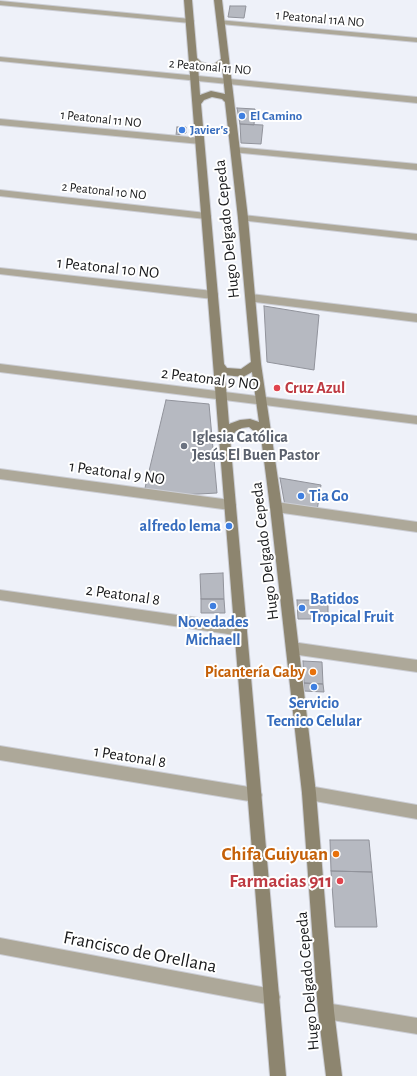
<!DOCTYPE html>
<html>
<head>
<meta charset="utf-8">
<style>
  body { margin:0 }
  canvas { display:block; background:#eef1f9 }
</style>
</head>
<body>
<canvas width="417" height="1076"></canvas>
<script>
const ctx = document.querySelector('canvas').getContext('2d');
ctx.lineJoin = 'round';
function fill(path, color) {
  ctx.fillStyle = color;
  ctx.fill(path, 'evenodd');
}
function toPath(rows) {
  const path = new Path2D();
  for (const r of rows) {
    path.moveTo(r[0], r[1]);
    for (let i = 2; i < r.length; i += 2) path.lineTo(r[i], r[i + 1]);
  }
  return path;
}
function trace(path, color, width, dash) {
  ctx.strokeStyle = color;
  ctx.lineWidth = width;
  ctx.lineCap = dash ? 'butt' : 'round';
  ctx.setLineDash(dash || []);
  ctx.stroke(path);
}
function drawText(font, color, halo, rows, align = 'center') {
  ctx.font = font + ' "Alegreya Sans",sans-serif';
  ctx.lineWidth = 4;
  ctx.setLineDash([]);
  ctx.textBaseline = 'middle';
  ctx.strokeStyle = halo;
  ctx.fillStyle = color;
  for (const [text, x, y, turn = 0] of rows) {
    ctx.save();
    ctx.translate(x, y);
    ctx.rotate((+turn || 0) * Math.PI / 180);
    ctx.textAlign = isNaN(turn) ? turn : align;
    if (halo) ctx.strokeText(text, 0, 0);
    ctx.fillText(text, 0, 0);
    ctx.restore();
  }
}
const building = toPath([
  [230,6,246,6,244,18,228,17,230,6],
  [237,108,255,109,254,125,240,124,237,108],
  [240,124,263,125,261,144,241,143,240,124],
  [177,127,186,127,186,133,176,135,177,127],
  [264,306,319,315,314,370,267,362,264,306],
  [166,400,209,404,217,493,181,495,145,488,166,400],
  [280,478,321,485,317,511,285,506,280,478],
  [223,573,224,599,201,599,200,574,223,573],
  [201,599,224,599,225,613,201,613,201,599],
  [297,600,328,600,328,619,298,619,297,600],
  [303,661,322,662,323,684,304,683,303,661],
  [304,683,323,684,324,692,304,691,304,683],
  [330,840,369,840,372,872,331,871,330,840],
  [331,871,372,872,377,927,335,927,331,871]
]);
fill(building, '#b6b9c1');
trace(building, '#91939b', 1);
const street = toPath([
  [0,1,190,19,194,21,190,23,0,5,0,1],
  [218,20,417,38,417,42,221,24,217,22,218,20],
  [0,57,417,97,417,103,0,61,0,57],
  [0,119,200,138,204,141,200,144,0,125,0,119],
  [235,147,417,164,417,170,232,152,231,150,235,147],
  [0,190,206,213,211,216,206,219,0,196,0,190],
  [243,215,417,234,417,240,240,220,238,218,243,215],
  [0,268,213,291,217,292,218,295,217,298,213,299,0,274,0,268],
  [251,294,417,314,417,322,247,301,246,298,247,295,251,294],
  [0,364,417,416,417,424,0,372,0,364],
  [0,469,230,500,234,502,236,505,234,508,230,510,0,479,0,469],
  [276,502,417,522,417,532,276,512,272,510,270,507,272,504,276,502],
  [0,590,241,624,246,626,247,630,246,634,241,636,0,600,0,590],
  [292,642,417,660,417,672,292,654,287,652,286,648,287,644,292,642],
  [0,746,255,788,260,790,262,795,260,800,255,802,0,760,0,746],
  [309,786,417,805,417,819,309,800,304,798,302,793,304,788,309,786],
  [0,938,272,989,278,991,280,997,278,1003,272,1005,0,954,0,938],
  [326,1003,417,1018,417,1034,326,1019,320,1017,318,1011,320,1005,326,1003]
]);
const secondary = toPath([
  [184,0,192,0,197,58,201,62,211,65,214,64,221,59,214,0,222,0,248,218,261,364,282,507,316,793,334,1011,342,1076,326,1076,318,1011,302,793,270,507,261,437,249,427,242,428,236,431,230,438,286,1076,270,1076,184,0],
  [198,66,211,69,222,66,225,94,211,91,200,95,198,66],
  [212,97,222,99,225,102,238,218,251,362,241,369,227,368,224,364,201,104,204,100,212,97],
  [252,372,259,422,250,419,240,420,229,424,225,375,243,377,252,372]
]);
trace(street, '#ccced5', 2);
trace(secondary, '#ccced5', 2);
fill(street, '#ada899');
fill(secondary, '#8d856f');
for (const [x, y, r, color] of [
  [242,116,4,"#3f7fe0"],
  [182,130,4,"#3f7fe0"],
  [277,388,4,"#e0444e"],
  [184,446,4,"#6b7280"],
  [301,496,4,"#3f7fe0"],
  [229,526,4,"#3f7fe0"],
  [213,606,4,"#3f7fe0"],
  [302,608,4,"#3f7fe0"],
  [313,672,4,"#e8710a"],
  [314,687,4,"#3f7fe0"],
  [336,854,4,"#e8710a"],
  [340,881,4,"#e0444e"]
]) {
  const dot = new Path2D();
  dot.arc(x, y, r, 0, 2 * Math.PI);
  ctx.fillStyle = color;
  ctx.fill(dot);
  trace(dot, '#fff', 1.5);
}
drawText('13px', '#18191b', '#fff', [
  ["1 Peatonal 11A NO",320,19,5],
  ["2 Peatonal 11 NO",210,67,5],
  ["1 Peatonal 11 NO",101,119,6],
  ["2 Peatonal 10 NO",104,191,6]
]);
drawText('bold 13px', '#366cbe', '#fff', [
  ["El Camino",250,116],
  ["Javier's",190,130]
], 'left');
drawText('16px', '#18191b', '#fff', [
  ["Hugo Delgado Cepeda",227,229,-96],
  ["1 Peatonal 10 NO",108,268,6],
  ["2 Peatonal 9 NO",210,379,7],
  ["1 Peatonal 9 NO",117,473,8],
  ["Hugo Delgado Cepeda",265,551,-97],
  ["2 Peatonal 8",123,595,8],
  ["1 Peatonal 8",130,757,9],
  ["Hugo Delgado Cepeda",308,981,-95]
]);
drawText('bold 16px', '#be3a42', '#fff', [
  ["Cruz Azul",285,388]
], 'left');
drawText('bold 16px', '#5b616d', '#fff', [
  ["Iglesia Católica",192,437],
  ["Jesús El Buen Pastor",192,455]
], 'left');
drawText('bold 16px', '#366cbe', '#fff', [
  ["Tia Go",309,496],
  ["alfredo lema",221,526,"right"],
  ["Batidos",310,599],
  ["Tropical Fruit",310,617],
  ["Novedades",213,622,"center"],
  ["Michaell",213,640,"center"],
  ["Servicio",314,703,"center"],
  ["Tecnico Celular",314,721,"center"]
], 'left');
drawText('bold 16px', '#c56008', '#fff', [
  ["Picantería Gaby",305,672]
], 'right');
drawText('bold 19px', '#c56008', '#fff', [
  ["Chifa Guiyuan",328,854]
], 'right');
drawText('bold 19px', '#be3a42', '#fff', [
  ["Farmacias 911",332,881]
], 'right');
drawText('19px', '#18191b', '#fff', [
  ["Francisco de Orellana",140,952,11]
]);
</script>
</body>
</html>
